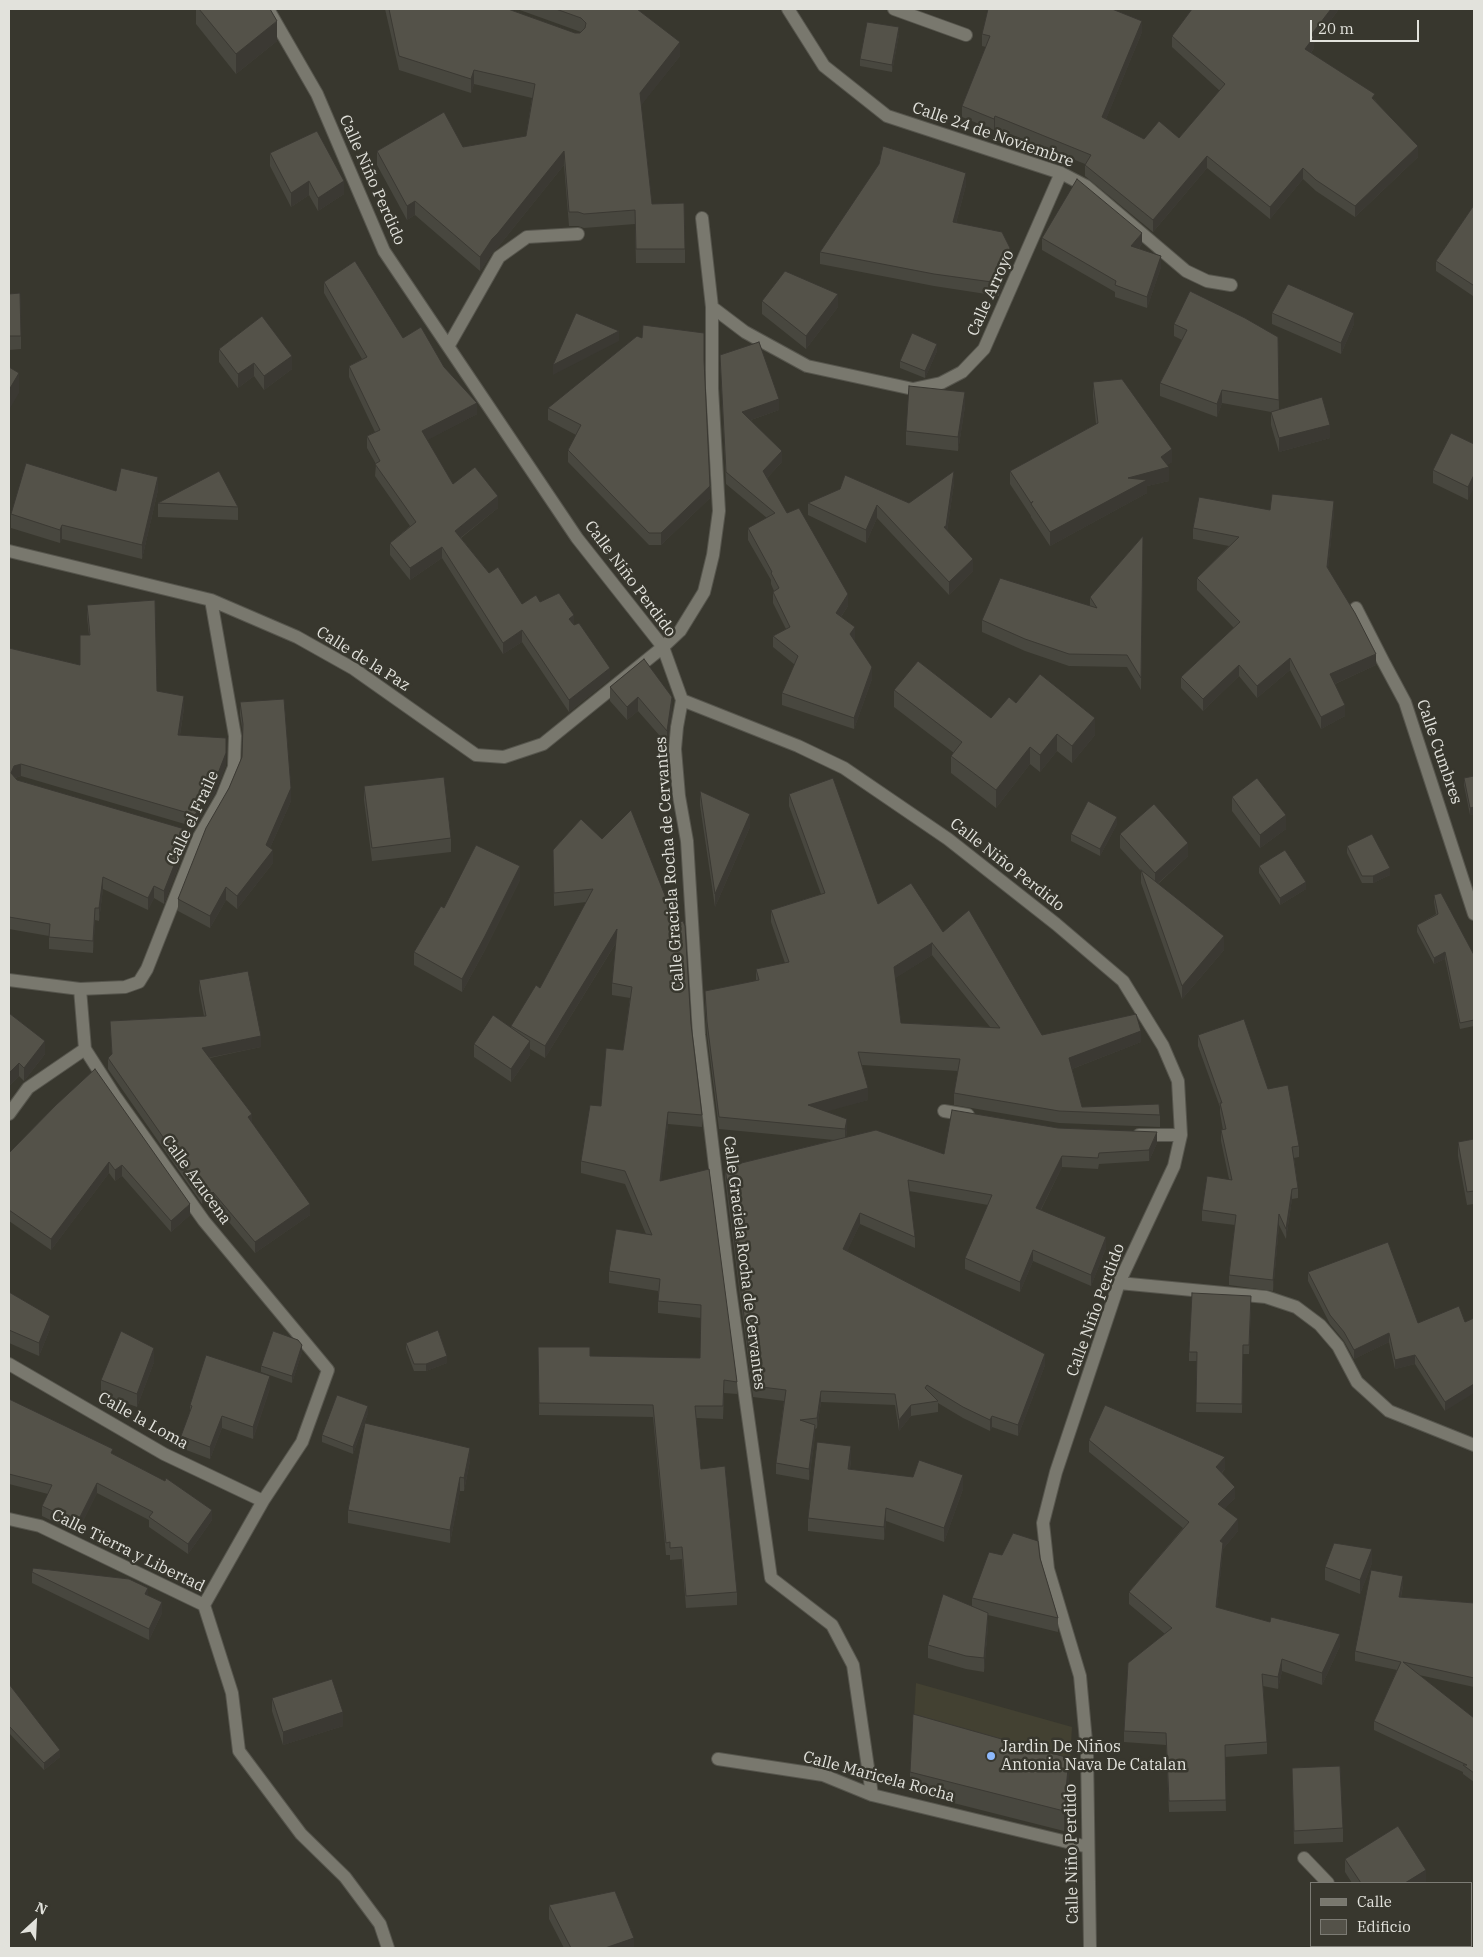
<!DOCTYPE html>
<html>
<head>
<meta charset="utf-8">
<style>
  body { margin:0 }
  #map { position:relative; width:1483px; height:1957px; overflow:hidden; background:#38372e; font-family:"IBM Plex Serif",serif }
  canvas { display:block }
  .frame { position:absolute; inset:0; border:10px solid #e2e2dc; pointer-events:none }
  .legend { position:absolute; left:1310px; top:1882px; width:162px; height:65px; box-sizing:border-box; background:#38372e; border:1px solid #7c7b74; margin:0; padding:6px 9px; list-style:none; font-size:15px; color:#e2e2dc }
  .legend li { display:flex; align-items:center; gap:10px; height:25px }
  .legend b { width:25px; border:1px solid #7c7b74 }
  .north { position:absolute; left:10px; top:1897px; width:50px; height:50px; -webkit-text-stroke:4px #38372e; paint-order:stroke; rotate:25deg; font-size:14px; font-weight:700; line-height:20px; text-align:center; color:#e2e2dc }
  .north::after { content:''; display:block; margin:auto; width:18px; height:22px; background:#e2e2dc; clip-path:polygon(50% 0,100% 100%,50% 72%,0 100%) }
  .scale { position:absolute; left:1310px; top:20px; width:109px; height:22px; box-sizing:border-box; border:2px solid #e2e2dc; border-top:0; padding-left:6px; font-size:15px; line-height:18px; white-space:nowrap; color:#e2e2dc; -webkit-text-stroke:4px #38372e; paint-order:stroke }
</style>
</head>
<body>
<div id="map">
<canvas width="1483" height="1957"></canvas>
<div class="frame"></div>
<ul class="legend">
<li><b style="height:6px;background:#79786e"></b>Calle</li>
<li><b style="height:14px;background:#545249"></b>Edificio</li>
</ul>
<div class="north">N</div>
<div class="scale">20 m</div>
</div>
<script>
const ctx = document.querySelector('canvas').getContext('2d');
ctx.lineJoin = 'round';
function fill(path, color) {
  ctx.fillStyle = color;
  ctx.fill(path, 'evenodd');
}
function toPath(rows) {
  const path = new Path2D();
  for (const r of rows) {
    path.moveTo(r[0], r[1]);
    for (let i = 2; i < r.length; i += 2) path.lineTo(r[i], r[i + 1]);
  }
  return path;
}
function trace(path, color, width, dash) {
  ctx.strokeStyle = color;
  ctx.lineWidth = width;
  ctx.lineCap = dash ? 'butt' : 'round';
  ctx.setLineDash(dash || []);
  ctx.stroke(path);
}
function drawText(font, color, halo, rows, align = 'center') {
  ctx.font = font + ' "IBM Plex Serif",serif';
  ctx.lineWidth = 5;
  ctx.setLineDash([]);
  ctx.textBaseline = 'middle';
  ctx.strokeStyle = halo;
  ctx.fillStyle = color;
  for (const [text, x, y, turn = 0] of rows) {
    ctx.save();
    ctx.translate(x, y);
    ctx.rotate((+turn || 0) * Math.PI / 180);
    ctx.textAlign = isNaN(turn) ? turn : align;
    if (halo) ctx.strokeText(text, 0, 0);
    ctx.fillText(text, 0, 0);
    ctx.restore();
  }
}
fill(toPath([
  [916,1683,1072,1727,1069,1778,913,1734]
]), '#434132');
const minor = toPath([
  [268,9,317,94,384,251,577,538,663,647,682,700,798,746,844,768,948,839,1056,924,1123,981,1163,1046,1178,1081,1181,1135,1174,1166,1119,1283,1056,1472,1043,1523,1048,1569,1080,1676,1087,1752,1090,1948],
  [788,9,824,66,887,116,1061,173,1086,186,1186,271,1207,281,1231,285],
  [894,9,966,35],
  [702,218,712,307,745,332,807,366,913,389,941,383,962,372,984,349,1061,173],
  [449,345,499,257,527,237,578,234],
  [9,551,211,600,297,637,354,669,476,755,504,757,543,744,663,647,680,631,704,592,713,555,719,511,712,388,712,307],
  [1356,608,1383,661,1405,702,1474,914],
  [682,700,677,727,675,749,679,796,687,841,699,1035,730,1290,771,1578,832,1625,853,1665,872,1795],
  [9,980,80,989,125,987,139,982,147,969,199,837,222,797,234,767,235,736,211,600],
  [80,989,85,1049,115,1096,204,1221,328,1370,302,1442,263,1501,204,1605,232,1693,239,1751,301,1834,345,1877,380,1924,388,1948],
  [944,1111,968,1115],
  [9,1114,28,1088,85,1049],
  [1139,1135,1181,1135],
  [1119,1283,1266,1297,1296,1307,1320,1325,1338,1346,1357,1382,1389,1411,1474,1445],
  [9,1364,164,1454,263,1501],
  [9,1519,40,1526,204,1605],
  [718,1759,823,1775,872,1795,1088,1847],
  [1304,1858,1328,1883],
  [1444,1946,1449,1948]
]);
trace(minor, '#56554d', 14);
trace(minor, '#79786e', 12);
fill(toPath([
  [196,9,270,9,277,41,236,74,196,24],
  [385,9,508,9,575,33,580,33,581,32,517,9,637,9,680,56,641,105,652,204,685,249,685,263,636,263,635,224,584,228,578,226,569,226,564,165,498,247,492,253,480,271,415,215,407,220,377,165,377,151,463,147,526,136,532,98,474,84,471,93,399,70],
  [1339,9,1314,43,1314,48,1311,53,1375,100,1418,157,1355,217,1316,191,1303,179,1270,219,1207,168,1153,232,1085,176,1085,164,995,128,994,130,962,117,962,106,986,47,982,46,982,34,1142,32,1106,119,1144,139,1179,138,1220,91,1172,47,1172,36],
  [899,34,892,72,860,66,860,59],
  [270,153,344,194,318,211,309,195,291,207,270,166],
  [966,185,956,223,1010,261,999,296,934,286,820,264,820,252],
  [1474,205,1474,295,1473,296,1436,271,1436,261],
  [1042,238,1142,244,1139,248,1161,267,1147,308,1115,297,1115,292,1042,250],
  [324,282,444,367,477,414,427,440,453,484,498,508,461,538,489,573,522,604,540,602,574,625,610,679,569,712,522,642,503,654,442,558,410,580,390,555,390,543,410,526,375,476,376,464,367,448,367,436,375,432,349,377,349,366,362,359,324,293],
  [9,294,21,336,21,349,9,350],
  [762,301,838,307,806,349,762,314],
  [1272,313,1354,324,1341,354,1272,324],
  [1174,324,1278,337,1279,409,1330,438,1279,452,1271,425,1271,412,1222,403,1217,417,1160,396,1160,383,1182,340,1174,336],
  [642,338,704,363,710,498,661,545,649,545,568,462,568,450,576,435,548,420,548,408],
  [219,349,292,369,264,390,254,376,238,388,219,362],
  [937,351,925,378,900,368,900,361],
  [720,355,779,410,751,420,782,462,767,478,787,513,848,606,841,617,855,639,854,640,872,679,854,729,782,705,782,693,795,665,773,647,773,636,786,629,773,603,773,592,774,591,771,584,771,580,748,540,748,528,767,518,726,484],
  [1093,382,1172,462,1167,465,1169,481,1147,486,1147,493,1050,546,1031,517,1031,516,1010,484,1010,471,1096,424,1093,396],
  [965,406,958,451,906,445,906,431],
  [1474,444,1468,500,1433,483,1433,470],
  [954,483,947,531,973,571,949,595,877,518,866,543,808,515,808,503,909,503],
  [158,490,142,559,62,539,60,543,11,528,11,514,116,491],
  [158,503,238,507,238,520,158,517],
  [1270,510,1334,512,1328,568,1376,665,1335,684,1345,716,1321,729,1290,670,1257,698,1239,676,1203,711,1181,688,1181,677,1234,628,1197,590,1197,578,1229,546,1193,539,1193,528],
  [1143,536,1141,690,1127,667,1069,666,1025,651,982,632,982,620,1090,606,1090,597],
  [87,605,157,691,184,708,180,735,226,765,215,793,195,827,21,776,15,778,17,780,188,842,164,904,154,898,148,910,103,889,99,921,95,920,93,953,49,949,49,936,9,929,9,648,80,665,89,635,87,617],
  [644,659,672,711,667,744,638,711,627,720,610,701,610,687],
  [894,690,991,718,1016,703,1095,735,1072,763,1057,751,1040,772,1030,764,996,808,951,773,951,756,954,753,894,707],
  [240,702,291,801,270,848,273,863,237,909,226,900,210,928,178,911,178,899,229,788,242,757,243,734,240,715],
  [1474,776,1474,814,1470,815,1464,785,1464,778],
  [364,786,451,838,451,852,372,861,364,800],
  [700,791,750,827,715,907,700,805],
  [789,794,878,904,943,932,1042,1035,1141,1042,1072,1069,1082,1107,1160,1115,1160,1127,1059,1123,954,1105,954,1093,958,1071,862,1065,868,1100,826,1111,847,1130,846,1137,944,1154,1058,1128,1157,1143,1149,1161,1099,1164,1098,1169,1062,1167,1041,1210,1106,1248,1091,1286,1033,1261,1020,1292,965,1269,965,1258,988,1205,909,1191,915,1237,915,1248,860,1224,847,1251,1045,1365,1018,1436,992,1427,990,1431,963,1418,938,1403,938,1412,911,1416,899,1431,895,1405,821,1402,817,1428,815,1429,815,1436,809,1480,776,1474,776,1463,784,1401,753,1397,725,1178,725,1167,834,1140,719,1129,707,1034,705,1003,705,991,756,981,756,969,785,963,771,922,771,910,821,894,789,806],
  [932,955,990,1027,901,1023,895,978],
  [1232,797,1286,829,1260,848,1232,811],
  [581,819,691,1024,702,1115,702,1127,668,1124,661,1181,737,1382,737,1394,724,1393,723,1419,696,1418,701,1469,737,1592,737,1605,686,1608,682,1559,670,1560,670,1555,666,1555,653,1417,539,1415,538,1347,590,1356,700,1358,701,1318,658,1313,658,1291,609,1283,609,1271,646,1234,625,1184,581,1173,581,1161,623,1050,630,998,612,995,612,983,616,943,545,1058,530,1049,530,1055,511,1082,474,1057,474,1044,511,1028,511,1026,540,988,586,902,554,906,553,850],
  [1117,824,1100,856,1071,841,1071,834],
  [1120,834,1188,856,1158,884,1224,950,1182,999,1141,883,1141,871,1120,848],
  [1347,846,1390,875,1373,883,1362,883,1347,853],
  [1259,866,1306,889,1280,905,1259,873],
  [520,880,485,950,462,992,414,965,414,952,444,908],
  [1434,895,1474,955,1474,1026,1460,1029,1445,959,1434,964,1417,932,1417,925,1436,914,1434,902],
  [199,980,261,1047,210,1058,252,1123,310,1215,255,1253,213,1203,210,1206,206,1201,202,1204,108,1069,108,1058,112,1054,110,1021,204,1016,199,991],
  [9,1013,45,1054,24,1081,19,1076,9,1086],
  [1198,1035,1268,1089,1299,1146,1299,1157,1294,1158,1298,1188,1298,1198,1292,1199,1286,1239,1279,1225,1273,1291,1229,1285,1229,1275,1235,1225,1202,1221,1202,1210,1229,1179,1221,1141,1221,1130,1223,1130,1220,1113,1220,1107,1198,1046],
  [56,1105,190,1215,171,1232,122,1176,115,1181,109,1173,51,1250,9,1221,9,1153],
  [1474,1139,1474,1204,1467,1205,1458,1156,1458,1142],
  [1308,1272,1418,1323,1465,1322,1445,1411,1415,1364,1395,1369,1389,1342,1354,1359,1344,1341,1330,1324,1308,1281],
  [9,1292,50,1329,39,1356,9,1343],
  [1251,1305,1249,1354,1243,1354,1242,1413,1196,1412,1197,1361,1189,1361,1189,1352],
  [406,1343,447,1363,426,1371,414,1371,406,1349],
  [302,1352,292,1383,261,1372,261,1366],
  [154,1362,137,1407,101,1394,101,1380],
  [270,1388,253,1439,222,1428,210,1459,181,1448,181,1436,190,1413,190,1405],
  [9,1399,113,1454,212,1520,188,1554,149,1527,149,1520,97,1493,77,1533,42,1516,42,1506,48,1494,9,1484],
  [368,1413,353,1454,322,1442,322,1435],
  [1089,1440,1225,1469,1222,1473,1235,1498,1224,1509,1238,1531,1223,1549,1217,1608,1340,1646,1322,1685,1282,1671,1278,1689,1263,1686,1267,1742,1267,1754,1225,1757,1226,1811,1169,1812,1166,1745,1124,1742,1124,1731,1165,1634,1129,1604,1129,1592,1183,1528,1089,1452],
  [851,1459,850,1469,963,1489,944,1542,886,1521,884,1540,808,1531,808,1518],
  [470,1461,464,1491,460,1491,450,1543,348,1523,348,1510],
  [1002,1555,1040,1558,1058,1618,1058,1632,988,1615,988,1626,984,1672,966,1669,928,1658,928,1645,972,1606,972,1598],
  [1372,1563,1360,1594,1325,1580,1325,1567],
  [32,1572,148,1596,162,1613,149,1640,32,1583],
  [1403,1585,1401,1597,1474,1603,1474,1687,1419,1675,1474,1718,1474,1782,1463,1774,1463,1772,1374,1730,1374,1721,1397,1670,1355,1661,1355,1651],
  [9,1684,60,1757,44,1770,9,1733],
  [272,1698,343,1726,283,1745,272,1711],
  [1292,1768,1343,1828,1343,1842,1294,1844],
  [910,1772,1069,1778,1064,1831,910,1792],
  [1345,1859,1426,1883,1352,1883,1345,1872],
  [549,1905,634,1948,564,1948,549,1919]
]), '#48473f');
fill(toPath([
  [1331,9,1339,9,1314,43,1314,48,1305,61,1305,49,1311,35],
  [277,21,277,41,236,74,236,54],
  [1142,21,1142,32,1102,129,1102,117],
  [899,27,899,34,892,72,892,65],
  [680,42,680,56,640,107,640,93],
  [474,70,474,84,471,93,471,79],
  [995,116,995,128,994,130,994,119],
  [1418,146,1418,157,1355,217,1355,206],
  [564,151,564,165,498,247,492,253,480,271,480,257,492,239],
  [1207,156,1207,168,1153,232,1153,220],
  [1303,168,1303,179,1270,219,1270,207],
  [966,173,966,185,953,234,953,222],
  [309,181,309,195,291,207,291,193],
  [344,181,344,194,318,211,318,198],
  [415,201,415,215,407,220,407,206],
  [1142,233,1142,244,1131,257,1131,246],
  [1010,248,1010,261,999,296,999,283],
  [1161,256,1161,267,1147,308,1147,297],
  [1474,284,1474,295,1473,296,1473,285],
  [838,294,838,307,806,349,806,336],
  [1354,313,1354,324,1341,354,1341,343],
  [619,331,619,341,553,375,553,365],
  [937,344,937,351,925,378,925,371],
  [292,356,292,369,264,390,264,376],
  [254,363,254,376,238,388,238,374],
  [19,373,19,393,9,410,9,390],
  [1222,390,1222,403,1217,417,1217,404],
  [965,392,965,406,958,451,958,437],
  [779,399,779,410,742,423,742,412],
  [477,403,477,414,422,443,422,431],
  [1330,425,1330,438,1279,452,1279,438],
  [1172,449,1172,462,1162,469,1169,467,1169,481,1147,486,1147,493,1050,546,1050,532,1128,478],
  [782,451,782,462,763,482,763,471],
  [954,471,954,483,946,538,944,527],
  [1474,475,1474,488,1468,500,1468,487],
  [158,477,158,490,142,559,142,545],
  [710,486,710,498,661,545,661,533],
  [498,496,498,508,455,542,455,531],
  [1334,501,1334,512,1327,578,1327,567],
  [877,505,877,518,866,543,866,530],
  [62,525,62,539,60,543,60,530],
  [442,547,442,558,410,580,410,568],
  [973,559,973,571,949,595,949,582],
  [848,594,848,606,836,624,836,613],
  [574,615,574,626,569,619],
  [855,627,855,639,850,646,850,634],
  [522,630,522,642,503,654,503,643],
  [1376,654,1376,665,1330,686,1330,674],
  [1290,658,1290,670,1257,698,1257,686],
  [1239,665,1239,676,1203,711,1203,699],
  [872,667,872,679,854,729,854,718],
  [610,668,610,679,569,712,569,700],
  [184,696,184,708,178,747,178,735],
  [638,697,638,711,627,720,627,707],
  [672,697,672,711,667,744,667,731],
  [1345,705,1345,716,1321,729,1321,717],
  [1095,718,1095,735,1072,763,1072,746],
  [1057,734,1057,751,1040,772,1040,755],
  [226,738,226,765,215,793,195,827,195,815],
  [1030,747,1030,764,996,808,996,790],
  [21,764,21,776,14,778,11,773,14,766],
  [291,788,291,801,266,857,266,845],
  [1474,807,1474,814,1470,815,1470,808],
  [750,814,750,827,715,907,715,894],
  [1286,815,1286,829,1260,848,1260,835],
  [1117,817,1117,824,1100,856,1100,849],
  [188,830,188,842,164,904,164,891],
  [1188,843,1188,856,1155,886,1155,873],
  [273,850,273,863,237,909,237,896],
  [520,866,520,880,485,950,462,992,462,979],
  [1390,868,1390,875,1373,883,1373,876],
  [103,877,103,889,99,921,99,908],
  [1306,882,1306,889,1280,905,1280,898],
  [154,886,154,898,148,910,148,898],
  [226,887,226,900,210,928,210,916],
  [95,908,95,920,93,953,93,941],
  [617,929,617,941,545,1058,545,1046],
  [1224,936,1224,950,1182,999,1182,986],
  [932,943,932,955,894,979,894,967],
  [1445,952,1445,959,1434,964,1434,958],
  [1141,1031,1141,1042,1069,1070,1069,1058],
  [261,1036,261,1047,202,1059,202,1048],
  [45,1041,45,1054,24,1081,24,1068],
  [530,1041,530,1055,511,1082,511,1069],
  [19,1063,19,1076,9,1086,9,1073],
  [868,1088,868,1100,808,1117,808,1105],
  [668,1112,668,1124,660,1193,660,1181],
  [252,1114,252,1125,248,1117],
  [847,1119,847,1130,845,1141,845,1129],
  [1157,1132,1157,1143,1149,1161,1149,1150],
  [1062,1156,1062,1167,1036,1219,1036,1208],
  [109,1162,109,1173,51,1250,51,1239],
  [122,1165,122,1176,115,1181,115,1170],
  [1292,1189,1292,1199,1286,1239,1286,1229],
  [206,1190,206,1201,202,1204,202,1193],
  [213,1192,213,1203,210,1206,210,1195],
  [190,1204,190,1215,171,1232,171,1221],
  [310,1204,310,1215,255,1253,255,1242],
  [860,1213,860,1224,843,1260,843,1249],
  [1279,1214,1279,1225,1273,1291,1273,1280],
  [1106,1237,1106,1248,1091,1286,1091,1275],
  [1033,1250,1033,1261,1020,1292,1020,1282],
  [50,1316,50,1329,39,1356,39,1343],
  [1389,1333,1389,1342,1354,1359,1354,1350],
  [302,1345,302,1352,292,1383,292,1376],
  [154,1348,154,1362,137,1407,137,1394],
  [1045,1354,1045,1365,1018,1436,1018,1425],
  [1415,1355,1415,1364,1395,1369,1395,1360],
  [447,1356,447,1363,426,1371,426,1364],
  [270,1376,270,1388,253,1439,253,1427],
  [1474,1384,1474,1393,1445,1411,1445,1402],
  [821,1391,821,1402,817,1428,817,1418],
  [911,1405,911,1416,899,1431,899,1420],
  [368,1406,368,1413,353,1454,353,1447],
  [222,1416,222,1428,210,1459,210,1447],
  [992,1416,992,1427,990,1431,990,1420],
  [815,1425,815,1436,809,1480,809,1469],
  [851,1446,851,1459,848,1483,848,1469],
  [470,1448,470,1461,464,1491,464,1478],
  [1225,1457,1225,1469,1216,1478,1216,1467],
  [963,1475,963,1489,944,1542,944,1528],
  [460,1477,460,1491,450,1543,450,1530],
  [97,1483,97,1493,77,1533,77,1523],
  [1235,1487,1235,1498,1218,1516,1218,1504],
  [886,1508,886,1521,884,1540,884,1527],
  [212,1510,212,1520,188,1554,188,1544],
  [1238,1519,1238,1531,1223,1549,1216,1619,1216,1607,1220,1541],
  [1372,1549,1372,1563,1360,1594,1360,1580],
  [1403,1576,1403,1585,1399,1606,1399,1597],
  [148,1588,148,1599,145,1594],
  [162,1602,162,1613,149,1640,149,1629],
  [988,1613,988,1626,984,1672,984,1658],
  [1340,1634,1340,1646,1322,1685,1322,1673],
  [1282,1659,1282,1671,1278,1689,1278,1677],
  [343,1712,343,1726,283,1745,283,1732],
  [60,1750,60,1757,44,1770,44,1763],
  [1069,1758,1069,1778,1064,1831,1064,1811],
  [1426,1870,1426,1883,1405,1883],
  [634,1938,634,1948,605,1948]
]), '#3b3933');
const building = toPath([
  [199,9,270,9,277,21,236,54,199,9],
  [389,9,508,9,575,33,580,33,585,28,586,23,581,18,556,9,637,9,680,42,640,93,652,204,684,203,685,249,636,249,635,210,584,214,578,212,569,212,564,151,498,233,492,239,480,257,415,201,407,206,377,151,444,112,463,147,526,136,535,84,474,70,471,79,399,56,389,9],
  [988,9,1112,9,1142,21,1102,117,1144,139,1159,121,1179,138,1225,84,1172,36,1192,9,1331,9,1311,35,1314,37,1305,49,1375,94,1372,98,1418,146,1355,206,1316,180,1303,168,1270,207,1207,156,1153,220,1085,165,1091,155,995,116,994,119,962,106,990,36,982,34,988,9],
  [867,22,899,27,892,65,860,59,867,22],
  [317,131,344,181,318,198,309,181,291,193,270,153,317,131],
  [883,146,966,173,953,222,1002,232,1010,248,999,283,934,274,820,252,879,164,883,146],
  [1077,179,1142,233,1131,246,1161,256,1147,297,1115,285,1116,281,1042,238,1077,179],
  [1474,205,1474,284,1473,285,1436,261,1474,205],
  [355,261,403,338,421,327,444,367,477,403,422,431,453,484,475,467,498,496,455,531,489,573,498,567,522,604,536,595,540,602,559,593,574,615,569,619,574,625,579,623,610,668,569,700,522,630,503,643,442,547,410,568,390,543,416,522,375,464,380,461,367,436,380,430,349,366,367,357,324,282,355,261],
  [785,271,838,294,806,336,762,301,785,271],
  [1288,284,1354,313,1341,343,1272,313,1288,284],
  [1190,291,1245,318,1278,337,1279,400,1222,390,1217,404,1160,383,1187,330,1174,324,1190,291],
  [20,293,21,336,9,336,9,294,20,293],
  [576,313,619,331,553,365,576,313],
  [262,316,292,356,264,376,254,363,238,374,219,349,262,316],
  [643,325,704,333,704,360,710,486,661,533,649,533,568,450,581,425,548,408,637,336,642,338,643,325],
  [912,333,937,344,925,371,900,361,912,333],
  [759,342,779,399,742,412,782,451,763,471,787,513,799,508,848,594,836,613,855,627,850,634,872,667,854,718,782,693,798,656,773,636,790,627,773,592,779,588,771,573,772,572,748,528,775,513,726,472,720,355,759,342],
  [9,367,19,373,9,390,9,367],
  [1122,379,1172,449,1161,457,1169,467,1128,478,1147,480,1050,532,1031,504,1033,501,1031,503,1010,471,1098,423,1093,382,1122,379],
  [909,386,965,392,958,437,906,431,909,386],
  [1322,397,1330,425,1279,438,1271,412,1322,397],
  [1451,433,1474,444,1474,475,1468,487,1433,470,1451,433],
  [26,463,116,491,121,468,158,477,142,545,62,525,60,530,11,514,26,463],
  [219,471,238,507,158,503,219,471],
  [954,471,946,526,944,527,973,559,949,582,877,505,866,530,808,503,840,489,845,475,909,503,954,471],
  [1272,494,1334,501,1327,567,1355,613,1376,654,1330,674,1345,705,1321,717,1290,658,1257,686,1239,665,1203,699,1181,677,1240,622,1197,578,1239,537,1193,528,1199,497,1270,510,1272,494],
  [1143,536,1141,678,1127,655,1069,654,1025,639,982,620,1000,578,1097,608,1090,597,1143,536],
  [155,600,157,691,184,696,178,735,226,738,226,753,215,781,195,815,21,764,14,766,11,773,17,780,188,830,164,891,154,886,148,898,103,877,99,908,95,908,93,941,49,937,50,924,9,917,9,648,80,665,80,635,90,635,87,605,155,600],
  [644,659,672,697,667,731,638,697,627,707,610,687,644,659],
  [918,661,991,718,1009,697,1016,703,1040,674,1095,718,1072,746,1057,734,1040,755,1030,747,996,790,951,756,962,742,894,690,918,661],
  [284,699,291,788,266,845,273,850,237,896,226,887,210,916,178,899,206,828,229,788,242,757,243,724,240,702,284,699],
  [1474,776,1474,807,1470,808,1464,778,1474,776],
  [444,777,451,838,372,848,364,786,444,777],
  [833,778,878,904,911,883,943,932,969,910,1042,1035,1136,1014,1141,1031,1069,1058,1082,1107,1159,1104,1160,1115,1059,1111,954,1093,960,1059,858,1052,868,1088,808,1105,847,1119,845,1129,719,1117,707,1022,705,991,759,980,756,969,789,962,771,910,825,893,789,794,833,778],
  [932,943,1000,1028,901,1023,894,967,932,943],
  [1257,778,1286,815,1260,835,1232,797,1257,778],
  [700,791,750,814,715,894,700,791],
  [1088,801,1117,817,1100,849,1071,834,1088,801],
  [1154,804,1188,843,1155,873,1120,834,1154,804],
  [631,810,676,923,683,921,685,926,691,1024,702,1115,668,1112,660,1181,709,1169,737,1382,724,1380,723,1406,695,1406,701,1469,725,1466,737,1592,686,1596,682,1547,670,1548,670,1542,666,1543,653,1405,539,1403,538,1347,590,1347,590,1356,700,1358,701,1305,658,1301,660,1279,609,1271,616,1229,652,1235,625,1171,581,1161,590,1105,601,1106,606,1048,623,1050,632,987,612,983,617,929,545,1046,511,1026,536,985,540,988,593,889,554,893,553,850,581,819,602,839,631,810],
  [1372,834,1390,868,1373,876,1362,876,1347,846,1372,834],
  [476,845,520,866,485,936,462,979,414,952,441,906,444,908,476,845],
  [1285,850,1306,882,1280,898,1259,866,1285,850],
  [1141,870,1224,936,1182,986,1141,870],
  [1441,893,1474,955,1474,1020,1460,1023,1445,952,1434,958,1417,925,1438,914,1434,895,1441,893],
  [248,971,261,1036,202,1048,252,1114,248,1117,310,1204,255,1242,213,1192,210,1195,206,1190,202,1193,108,1058,112,1054,110,1021,206,1016,199,980,248,971],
  [9,1013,45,1041,24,1068,19,1063,9,1073,9,1013],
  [493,1015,530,1041,511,1069,474,1044,493,1015],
  [1244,1019,1268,1089,1288,1085,1299,1146,1292,1147,1298,1188,1292,1189,1286,1229,1279,1214,1273,1280,1229,1275,1236,1215,1202,1210,1207,1176,1232,1180,1221,1130,1226,1129,1220,1103,1222,1103,1198,1035,1244,1019],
  [95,1069,190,1204,171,1221,122,1165,115,1170,109,1162,51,1239,9,1210,9,1153,56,1105,95,1069],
  [952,1110,1058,1128,1157,1132,1149,1150,1099,1153,1098,1158,1062,1156,1036,1208,1106,1237,1091,1275,1033,1250,1020,1282,965,1258,992,1195,908,1180,915,1237,860,1213,843,1249,1045,1354,1018,1425,992,1416,990,1420,963,1407,927,1385,925,1388,938,1401,911,1405,899,1420,895,1394,821,1391,817,1418,800,1420,815,1425,809,1469,776,1463,786,1390,753,1386,725,1167,876,1130,944,1154,952,1110],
  [1474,1139,1474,1191,1467,1192,1458,1142,1474,1139],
  [1388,1242,1418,1323,1459,1306,1465,1322,1474,1318,1474,1384,1445,1402,1415,1355,1395,1360,1389,1333,1354,1350,1344,1332,1330,1315,1308,1272,1388,1242],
  [9,1292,50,1316,39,1343,9,1330,9,1292],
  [1192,1293,1251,1296,1249,1345,1243,1345,1242,1404,1196,1403,1197,1352,1189,1352,1192,1293],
  [438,1330,447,1356,426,1364,414,1364,406,1343,438,1330],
  [121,1331,154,1348,137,1394,101,1380,121,1331],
  [273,1331,298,1340,302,1345,292,1376,261,1366,273,1331],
  [206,1355,270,1376,253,1427,222,1416,210,1447,181,1436,192,1406,190,1405,206,1355],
  [337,1395,368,1406,353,1447,322,1435,337,1395],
  [9,1399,113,1449,111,1453,165,1481,166,1478,212,1510,188,1544,149,1517,153,1512,97,1483,77,1523,42,1506,52,1485,9,1474,9,1399],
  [1105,1405,1225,1457,1216,1467,1235,1487,1218,1504,1238,1519,1220,1541,1223,1543,1216,1607,1270,1622,1271,1617,1340,1634,1322,1673,1282,1659,1278,1677,1262,1674,1267,1742,1225,1745,1226,1800,1169,1801,1166,1733,1124,1731,1128,1663,1172,1628,1129,1592,1189,1522,1089,1440,1105,1405],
  [365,1423,470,1448,464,1478,460,1477,450,1530,348,1510,365,1423],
  [817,1442,851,1446,848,1469,913,1477,919,1460,963,1475,944,1528,886,1508,884,1527,808,1518,817,1442],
  [1013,1533,1038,1541,1040,1558,1058,1618,972,1598,989,1552,1002,1555,1013,1533],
  [1334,1543,1372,1549,1360,1580,1325,1567,1334,1543],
  [33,1568,129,1579,148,1588,145,1594,162,1602,149,1629,32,1572,33,1568],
  [1371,1570,1403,1576,1399,1597,1474,1603,1474,1678,1403,1662,1474,1718,1474,1773,1463,1765,1467,1765,1374,1721,1401,1662,1355,1651,1371,1570],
  [943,1594,988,1613,984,1658,966,1656,928,1645,943,1594],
  [332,1679,343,1712,283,1732,272,1698,332,1679],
  [9,1684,60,1750,44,1763,9,1726,9,1684],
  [913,1714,1069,1758,1064,1811,910,1772,913,1714],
  [1340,1766,1343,1828,1294,1831,1292,1768,1340,1766],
  [1398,1826,1426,1870,1405,1883,1361,1883,1345,1859,1398,1826],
  [615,1891,634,1938,605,1948,571,1948,549,1905,615,1891]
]);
fill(building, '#545249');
trace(building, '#3b3933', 1);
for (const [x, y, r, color] of [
  [991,1756,5,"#8eb9fc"]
]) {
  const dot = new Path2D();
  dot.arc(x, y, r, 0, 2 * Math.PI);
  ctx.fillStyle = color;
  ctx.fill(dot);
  trace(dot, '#38372e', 2);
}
drawText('16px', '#e2e2dc', '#38372e', [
  ["Calle 24 de Noviembre",993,135,19],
  ["Calle Niño Perdido",372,180,66],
  ["Calle Arroyo",991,293,-66],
  ["Calle Niño Perdido",630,579,53],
  ["Calle de la Paz",363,659,32],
  ["Calle Cumbres",1439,752,71],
  ["Calle el Fraile",193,818,-65],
  ["Calle Graciela Rocha de Cervantes",670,864,-94],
  ["Calle Niño Perdido",1007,865,38],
  ["Calle Azucena",196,1180,54],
  ["Calle Graciela Rocha de Cervantes",744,1263,83],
  ["Calle Niño Perdido",1096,1310,-70],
  ["Calle la Loma",143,1421,29],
  ["Calle Tierra y Libertad",128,1551,26],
  ["Calle Maricela Rocha",879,1777,15],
  ["Calle Niño Perdido",1072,1854,-91]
]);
drawText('16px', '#e2e2dc', '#38372e', [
  ["Jardin De Niños",1001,1747],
  ["Antonia Nava De Catalan",1001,1765]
], 'left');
</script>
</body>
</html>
